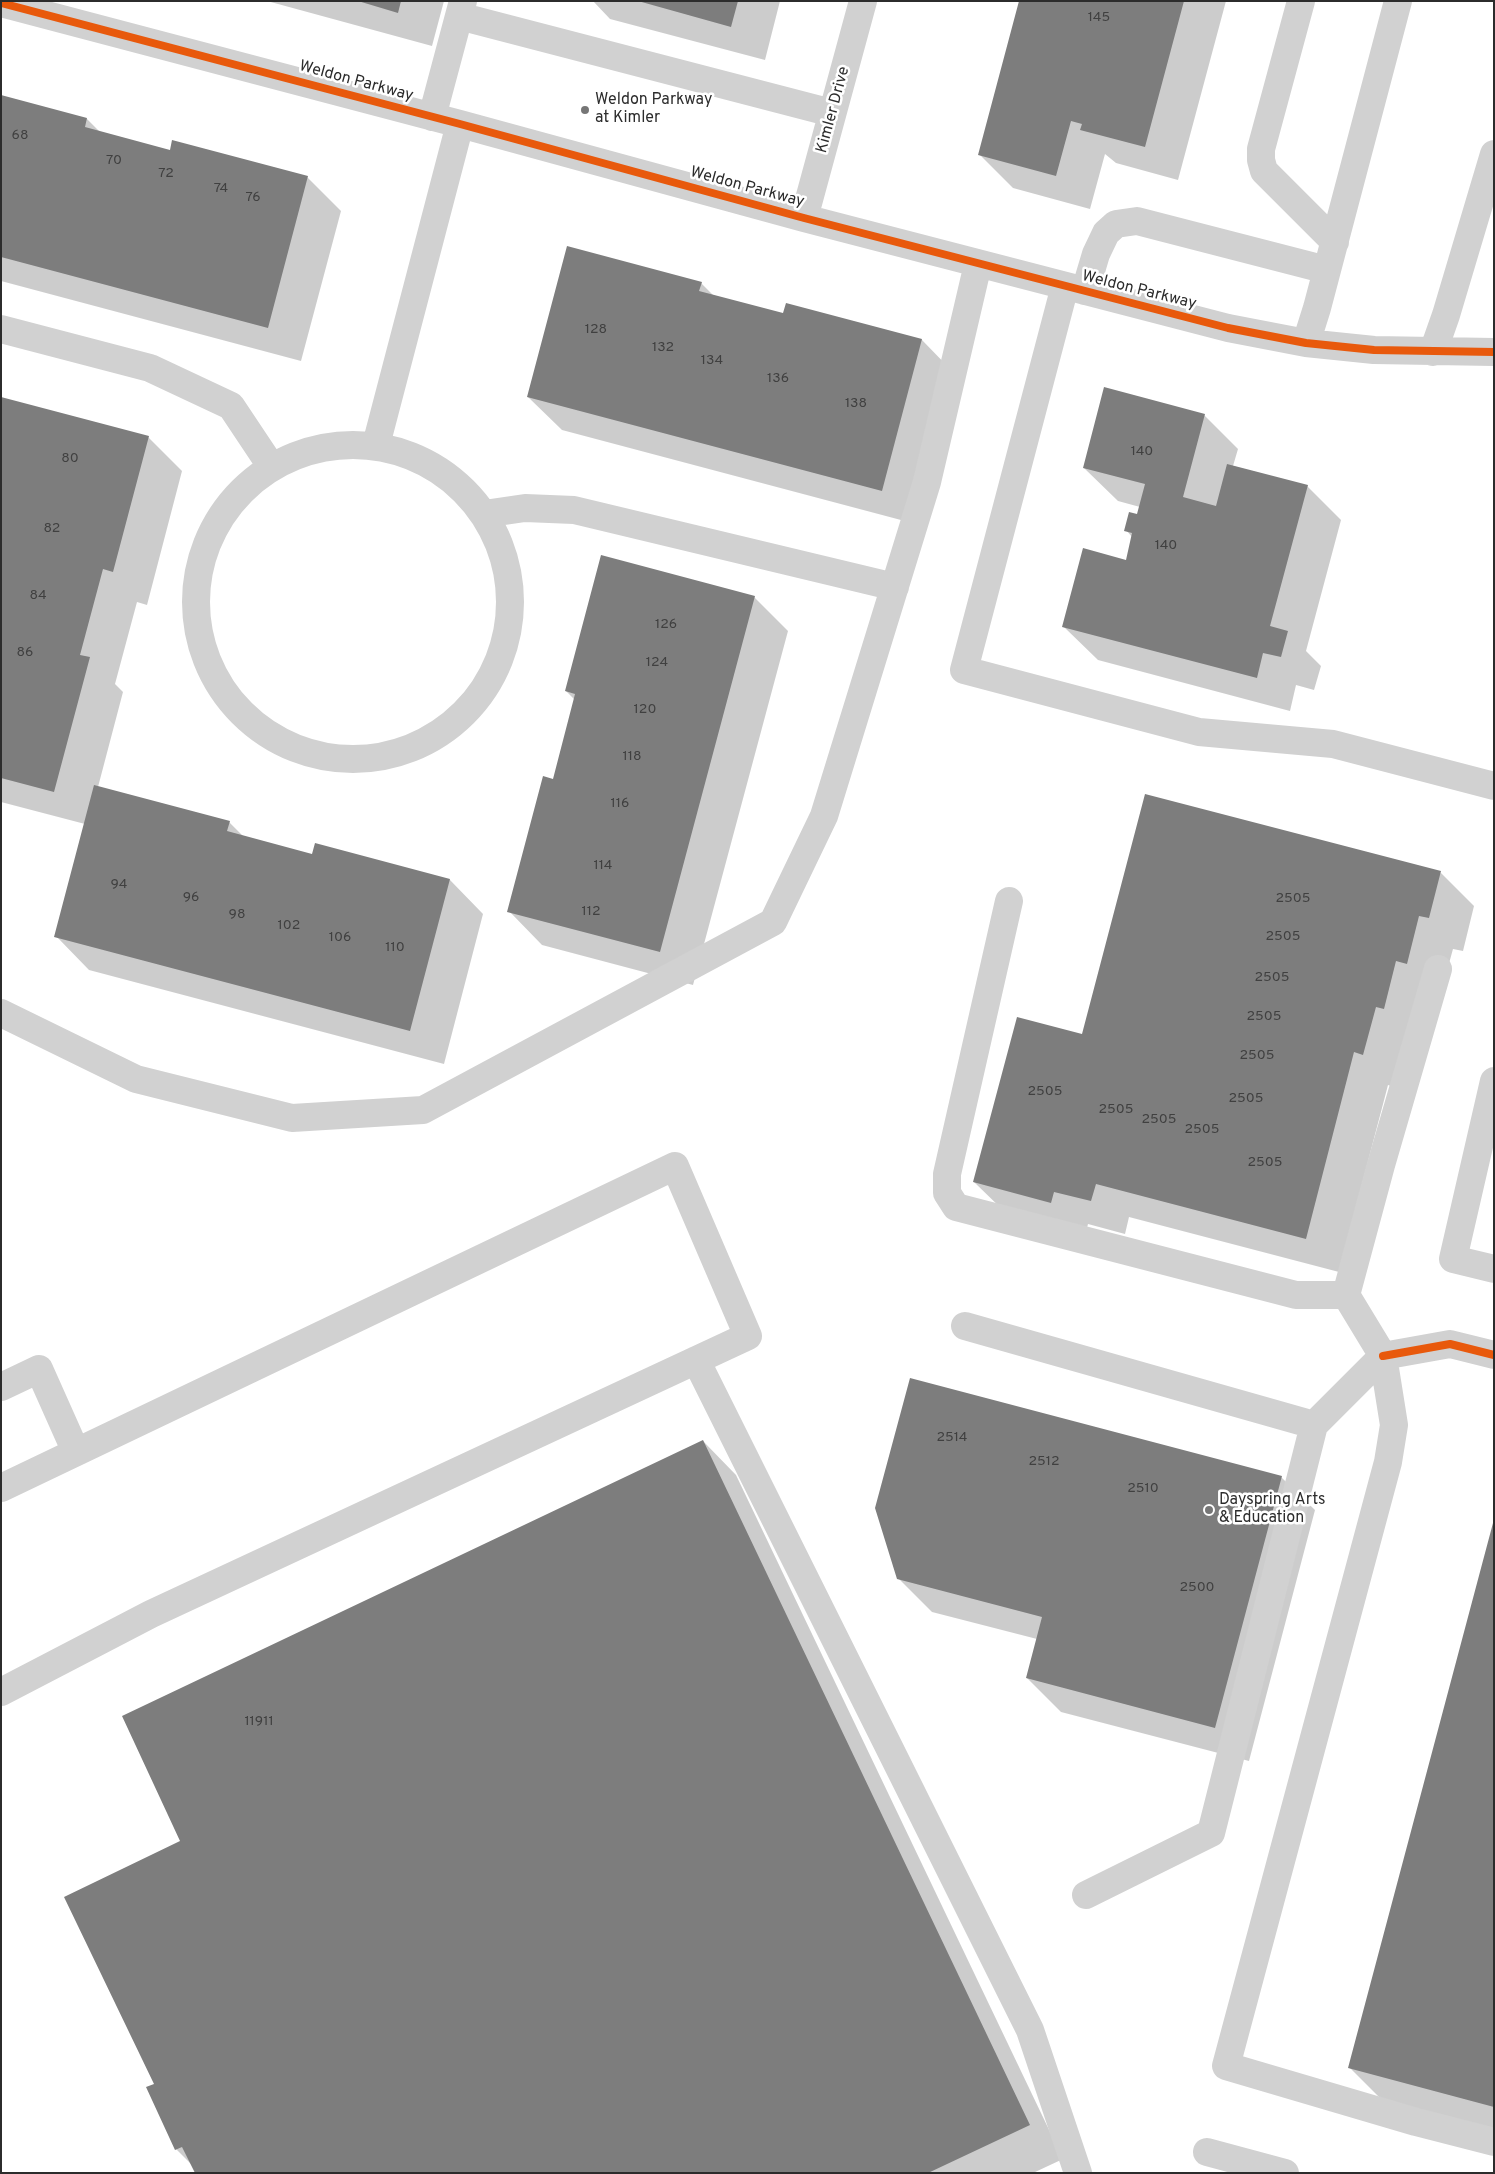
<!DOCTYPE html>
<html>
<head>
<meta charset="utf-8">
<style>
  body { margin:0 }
  #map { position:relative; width:1495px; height:2174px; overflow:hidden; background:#fff; font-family:Overpass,sans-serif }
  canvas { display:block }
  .frame { position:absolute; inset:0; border:2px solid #2c2c2c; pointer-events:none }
</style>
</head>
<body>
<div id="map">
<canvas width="1495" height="2174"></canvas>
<div class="frame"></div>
</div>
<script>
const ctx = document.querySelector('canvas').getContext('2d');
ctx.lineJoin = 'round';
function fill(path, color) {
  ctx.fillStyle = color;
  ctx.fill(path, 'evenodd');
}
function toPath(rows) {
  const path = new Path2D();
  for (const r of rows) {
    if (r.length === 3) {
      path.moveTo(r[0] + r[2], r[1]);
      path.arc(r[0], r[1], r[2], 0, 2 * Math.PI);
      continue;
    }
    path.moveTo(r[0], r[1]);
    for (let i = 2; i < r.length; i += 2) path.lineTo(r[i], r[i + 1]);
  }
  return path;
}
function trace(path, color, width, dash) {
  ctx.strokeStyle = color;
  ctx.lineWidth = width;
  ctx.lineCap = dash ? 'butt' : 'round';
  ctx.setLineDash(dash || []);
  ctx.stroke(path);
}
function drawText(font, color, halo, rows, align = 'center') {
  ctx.font = font + ' Overpass,sans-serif';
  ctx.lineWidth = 5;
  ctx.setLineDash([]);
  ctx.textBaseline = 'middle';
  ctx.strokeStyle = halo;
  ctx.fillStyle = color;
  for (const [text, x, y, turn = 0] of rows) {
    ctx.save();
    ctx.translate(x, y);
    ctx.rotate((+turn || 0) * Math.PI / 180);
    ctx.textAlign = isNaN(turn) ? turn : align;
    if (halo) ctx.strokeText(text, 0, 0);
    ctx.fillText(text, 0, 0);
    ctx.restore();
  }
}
fill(toPath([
  [267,1,444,1,432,46],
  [593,1,780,1,765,60,610,19],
  [1020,1,1226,1,1178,180,1116,163,1105,154,1090,209,1013,188,979,154],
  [1,96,87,119,100,132,171,151,307,177,341,211,301,361,1,281],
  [701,283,715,297,784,315,787,305,922,340,955,374,916,524,562,430,528,397],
  [1,398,148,437,182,471,147,605,137,602,115,684,123,692,98,787,229,822,244,837,313,855,450,880,483,914,444,1064,89,970,56,936,85,824,1,802],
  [1204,415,1238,449,1233,466,1307,486,1341,520,1306,651,1321,666,1314,690,1296,685,1290,711,1098,660,1064,627,1127,561,1132,537,1126,530,1138,515,1140,507,1118,501,1084,468],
  [754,597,788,631,693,985,542,945,509,911,554,780,575,700,566,691],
  [1441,873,1474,906,1463,951,1453,949,1440,996,1397,1088,1388,1085,1339,1272,1129,1217,1125,1234,1088,1224,1085,1236,1008,1215,974,1182,1083,1035],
  [703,1441,736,1475,1063,2159,1033,2173,196,2173,192,2165,176,2149,156,2084,182,1842],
  [1281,1477,1315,1510,1249,1761,1061,1712,1027,1678,1037,1639,932,1612,898,1578],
  [1494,1526,1494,2131,1383,2101,1349,2067]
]), '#0003');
fill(toPath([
  [358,1,401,1,398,13],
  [638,1,738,1,731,27],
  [1019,1,1184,1,1145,147,1080,130,1082,124,1071,121,1056,176,978,155],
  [1,95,87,118,85,127,170,150,172,140,308,176,268,328,1,257],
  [567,246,702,282,699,291,783,313,786,303,922,339,882,491,527,397],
  [1104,387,1205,414,1183,497,1216,506,1227,464,1308,485,1270,626,1288,631,1281,657,1263,653,1257,678,1062,627,1083,548,1126,560,1132,533,1124,531,1129,512,1137,514,1145,484,1083,468],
  [1,397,149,436,113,572,103,569,80,655,90,657,54,792,1,778],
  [601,555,755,596,660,952,507,912,543,776,553,779,575,694,565,691],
  [94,785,230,821,227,831,312,854,315,843,450,879,410,1031,54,937],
  [1145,794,1441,871,1429,918,1419,916,1407,964,1396,961,1384,1009,1376,1007,1363,1055,1354,1052,1306,1239,1096,1184,1091,1201,1054,1192,1051,1203,973,1182,1017,1017,1082,1034],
  [910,1378,1282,1476,1215,1728,1026,1678,1042,1617,897,1579,875,1508],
  [703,1440,1030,2125,928,2173,195,2173,182,2147,175,2150,146,2087,154,2084,64,1897,180,1841,122,1716],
  [1493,1523,1494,1523,1494,2107,1348,2068]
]), '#7d7d7d');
trace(toPath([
  [1301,1,1261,149,1261,160,1264,171,1335,242],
  [1,3,460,124,804,218,1228,328,1306,343,1374,350,1494,352],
  [459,16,832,113],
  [432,117,463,1],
  [804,218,863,1],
  [1065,286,964,670,1199,732,1333,744,1494,786],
  [1085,291,1096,254,1106,233,1116,224,1137,221,1327,270],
  [1,329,150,368,231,406,271,466],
  [1306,343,1317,308,1398,1],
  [1433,352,1446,315,1494,154],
  [376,445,460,124],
  [353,602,157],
  [484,514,525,508,574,510,895,587],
  [1009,901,947,1174,947,1193,956,1207,1296,1295,1346,1295,1383,1356,1394,1425,1388,1462,1226,2066,1416,2122,1494,2142],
  [1,1013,136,1079,292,1118,423,1110,773,922,824,816,927,482,978,264],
  [1494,1081,1453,1259,1494,1269],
  [1346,1295,1381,1165,1438,969],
  [965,1326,1314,1425,1383,1356],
  [1383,1356,1450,1344,1494,1355],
  [696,1360,1030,2030,1078,2173],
  [1,1387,39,1369,76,1452],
  [1,1488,675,1166,748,1336,151,1614,1,1692],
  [1086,1895,1211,1833,1314,1425],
  [1207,2152,1285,2173]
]), '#d1d1d1', 28);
trace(toPath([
  [1,3,460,124,804,218,1228,328,1306,343,1374,350,1494,352],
  [1383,1356,1450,1344,1494,1355]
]), '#e8590c', 8);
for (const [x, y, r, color] of [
  [585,110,5,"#767676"],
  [1209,1510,5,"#767676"]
]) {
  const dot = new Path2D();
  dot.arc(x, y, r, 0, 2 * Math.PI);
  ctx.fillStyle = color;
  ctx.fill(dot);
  trace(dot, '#fff', 2);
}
drawText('14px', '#404040', null, [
  ["145",1099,18],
  ["68",20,136],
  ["70",114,161],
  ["72",166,174],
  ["74",221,189],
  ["76",253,198],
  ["128",596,330],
  ["132",663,348],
  ["134",712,361],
  ["136",778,379],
  ["138",856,404],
  ["140",1142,452],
  ["80",70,459],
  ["82",52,529],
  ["140",1166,546],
  ["84",38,596],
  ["126",666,625],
  ["86",25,653],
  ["124",657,663],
  ["120",645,710],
  ["118",632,757],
  ["116",620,804],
  ["114",603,866],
  ["94",119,885],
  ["96",191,898],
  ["2505",1293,899],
  ["112",591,912],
  ["98",237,915],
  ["102",289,926],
  ["2505",1283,937],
  ["106",340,938],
  ["110",395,948],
  ["2505",1272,978],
  ["2505",1264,1017],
  ["2505",1257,1056],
  ["2505",1045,1092],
  ["2505",1246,1099],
  ["2505",1116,1110],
  ["2505",1159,1120],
  ["2505",1202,1130],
  ["2505",1265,1163],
  ["2514",952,1438],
  ["2512",1044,1462],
  ["2510",1143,1489],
  ["2500",1197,1588],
  ["11911",259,1722]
]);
drawText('16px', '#2c2c2c', '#fff', [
  ["Weldon Parkway",356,82,15],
  ["Kimler Drive",834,110,-75],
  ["Weldon Parkway",747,188,15],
  ["Weldon Parkway",1139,291,14]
]);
drawText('16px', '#2c2c2c', '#fff', [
  ["Weldon Parkway",595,101],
  ["at Kimler",595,119],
  ["Dayspring Arts",1219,1501],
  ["& Education",1219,1519]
], 'left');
</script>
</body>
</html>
